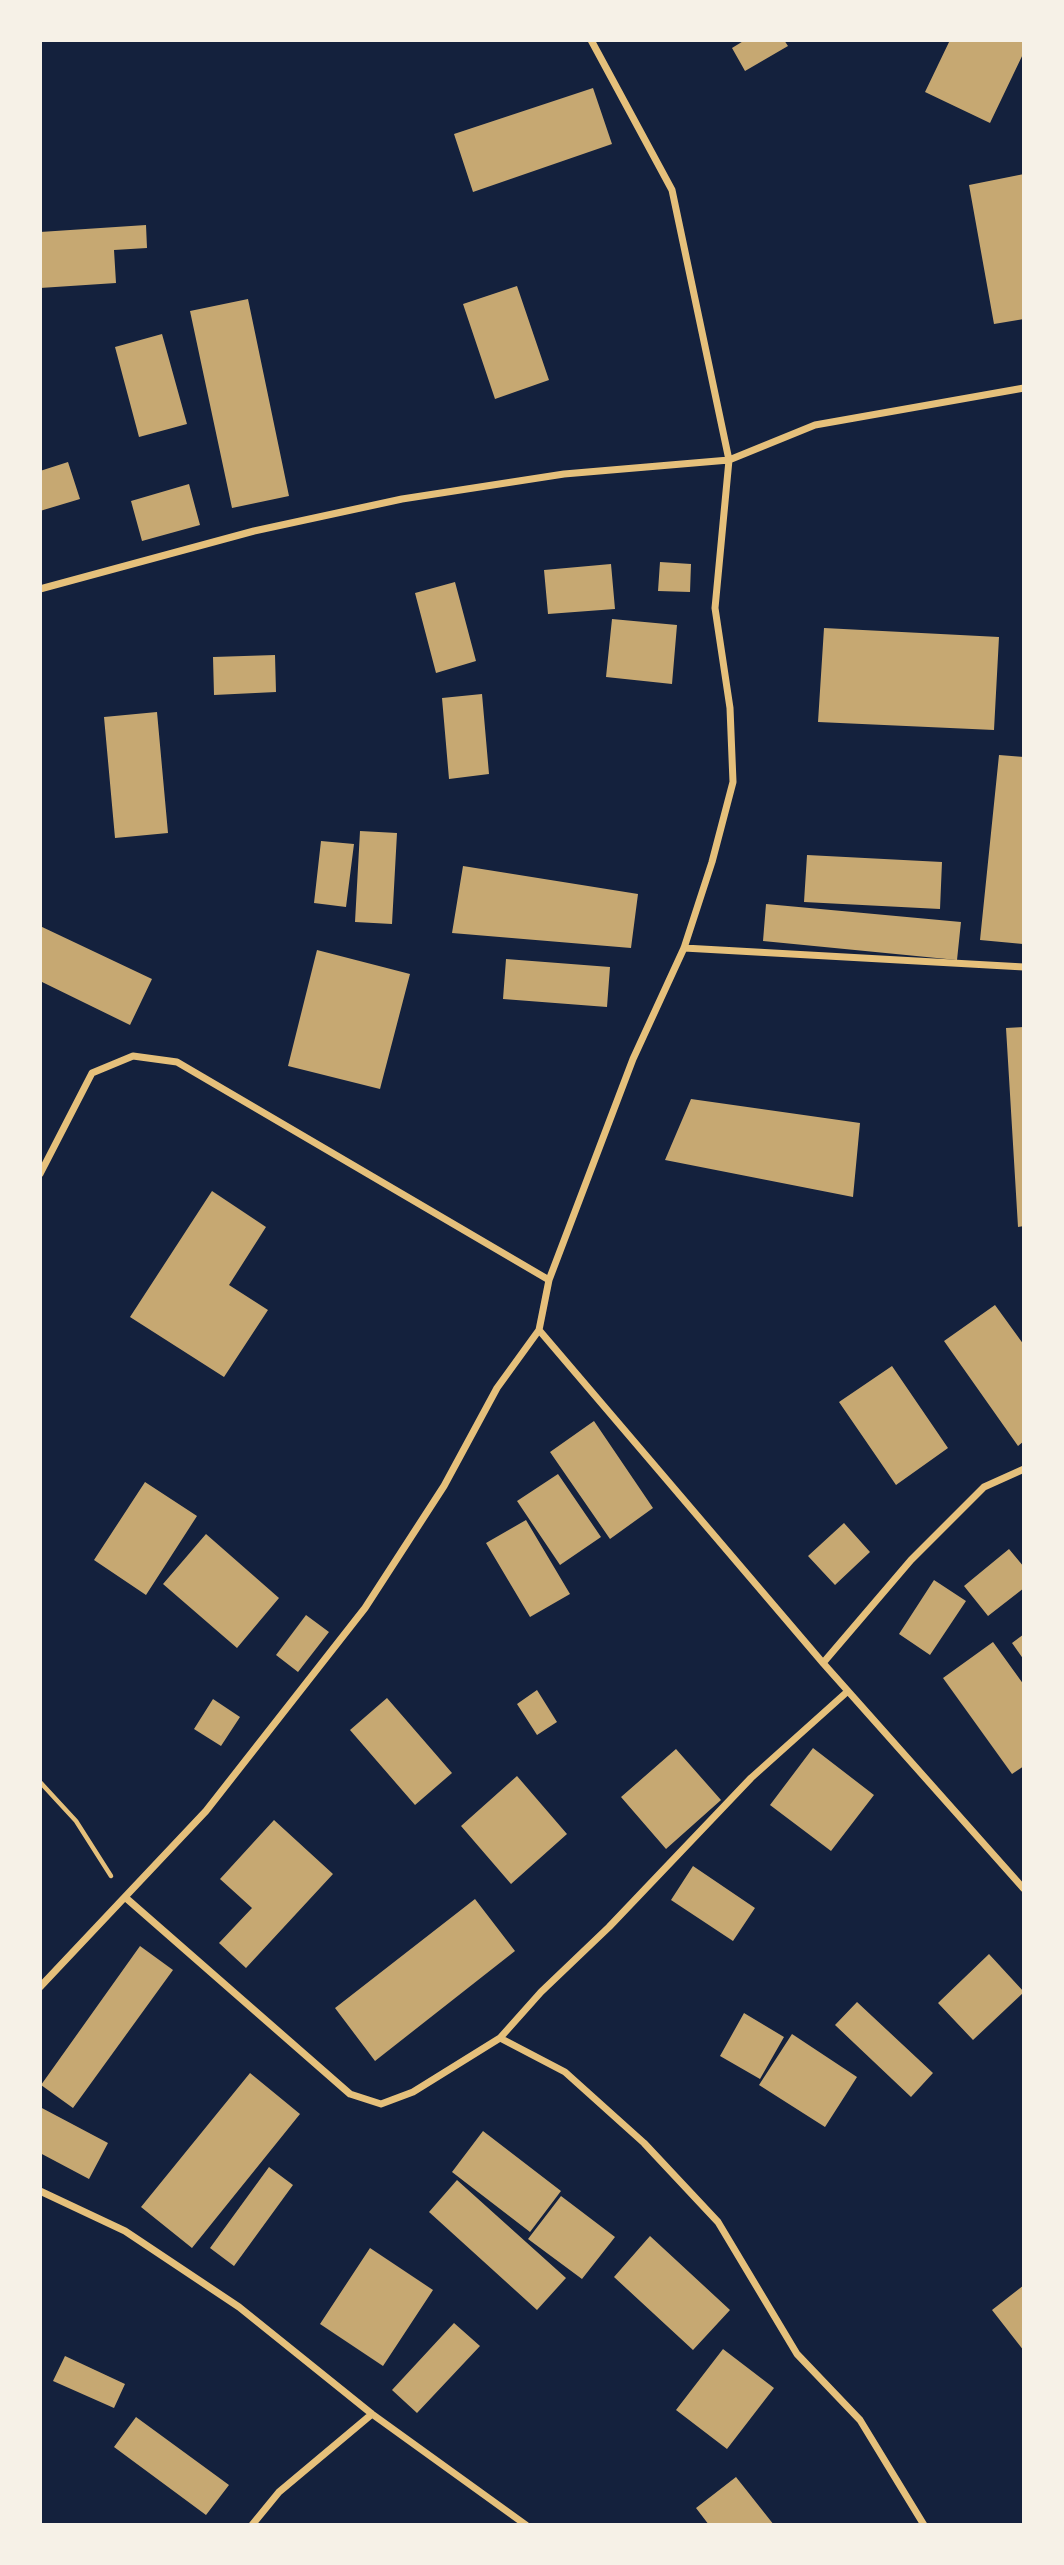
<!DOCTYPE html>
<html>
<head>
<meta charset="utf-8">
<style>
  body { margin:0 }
  #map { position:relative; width:1064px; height:2565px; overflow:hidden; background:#14213d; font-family:Overpass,sans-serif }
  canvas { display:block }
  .frame { position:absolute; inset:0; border:42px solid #f6f1e7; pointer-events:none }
</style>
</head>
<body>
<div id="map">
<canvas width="1064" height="2565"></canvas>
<div class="frame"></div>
</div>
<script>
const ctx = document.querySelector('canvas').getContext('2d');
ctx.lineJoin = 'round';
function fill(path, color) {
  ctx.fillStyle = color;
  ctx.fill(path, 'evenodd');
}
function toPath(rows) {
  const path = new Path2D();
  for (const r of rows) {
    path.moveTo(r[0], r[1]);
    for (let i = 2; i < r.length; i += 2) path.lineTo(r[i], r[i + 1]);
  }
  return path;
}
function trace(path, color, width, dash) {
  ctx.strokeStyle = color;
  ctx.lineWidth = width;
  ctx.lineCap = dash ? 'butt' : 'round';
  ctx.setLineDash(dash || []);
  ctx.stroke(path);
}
fill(toPath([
  [745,40,784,40,788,46,745,71,732,48],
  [950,40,1024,40,1024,52,990,123,925,92],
  [593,88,612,144,473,192,454,134],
  [1024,174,1024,319,994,324,969,185],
  [146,225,147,248,114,250,116,283,40,288,40,232],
  [517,286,549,380,495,399,463,304],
  [248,299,289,496,232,508,190,311],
  [162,334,187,424,139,437,115,347],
  [68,462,80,499,40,511,40,471],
  [189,484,200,525,142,541,131,501],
  [660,562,691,564,690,592,658,591],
  [611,564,615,609,548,614,544,570],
  [455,582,476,661,436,673,415,593],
  [612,619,677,625,672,684,606,677],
  [824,628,999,637,994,730,818,722],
  [275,655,276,692,214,695,213,657],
  [482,694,489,774,449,779,442,698],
  [157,712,168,833,115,838,104,717],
  [999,755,1024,757,1023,944,980,940],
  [360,831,397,833,392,924,355,922],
  [321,841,354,844,346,907,314,903],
  [807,855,942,862,940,909,804,902],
  [463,866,638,894,631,948,452,933],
  [766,904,961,922,957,960,763,941],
  [40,926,152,979,130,1025,40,981],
  [317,950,410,974,380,1089,288,1066],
  [506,959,610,967,607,1007,503,999],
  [1024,1027,1024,1226,1018,1227,1006,1028],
  [691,1099,860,1123,853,1197,665,1160],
  [212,1191,266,1227,229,1285,268,1310,224,1377,130,1317],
  [995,1305,1024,1345,1024,1441,1018,1446,944,1341],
  [892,1366,948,1448,896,1485,839,1402],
  [594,1421,653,1508,610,1539,550,1452],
  [558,1474,601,1537,560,1565,517,1501],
  [145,1482,197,1516,146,1595,94,1560],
  [526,1520,570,1594,530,1617,486,1543],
  [844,1523,870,1552,835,1585,808,1556],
  [206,1534,279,1598,237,1648,163,1584],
  [1009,1549,1024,1567,1024,1588,988,1616,964,1586],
  [934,1580,966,1601,930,1655,899,1634],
  [306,1615,329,1632,298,1672,276,1655],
  [1024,1634,1024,1660,1012,1643],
  [993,1642,1024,1685,1024,1766,1012,1774,943,1678],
  [537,1690,557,1722,537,1735,517,1704],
  [387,1698,452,1773,415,1805,350,1730],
  [213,1699,240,1717,221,1746,194,1729],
  [813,1748,874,1795,831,1851,770,1805],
  [676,1749,721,1800,666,1849,621,1797],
  [517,1776,567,1834,511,1884,461,1826],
  [274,1820,333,1874,246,1968,219,1943,252,1908,220,1879],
  [693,1866,755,1908,733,1941,671,1900],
  [475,1899,515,1951,375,2061,335,2008],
  [140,1946,173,1970,73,2108,41,2085],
  [989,1954,1024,1992,973,2040,938,2003],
  [857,2002,933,2073,911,2097,835,2025],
  [744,2013,784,2037,760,2079,720,2056],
  [792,2034,857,2077,825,2127,759,2085],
  [250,2073,300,2114,192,2248,141,2207],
  [40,2107,108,2143,89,2179,40,2153],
  [483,2131,561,2191,530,2232,452,2172],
  [269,2167,293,2185,234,2266,210,2248],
  [457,2180,566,2278,537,2310,429,2212],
  [561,2196,615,2237,582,2279,528,2239],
  [650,2236,730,2310,693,2350,614,2277],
  [370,2248,433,2290,383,2366,320,2324],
  [1024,2285,1024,2351,992,2310],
  [454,2323,480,2346,417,2413,392,2390],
  [723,2349,774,2388,727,2449,676,2410],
  [65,2356,125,2384,114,2408,53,2381],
  [136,2417,229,2485,206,2515,114,2447],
  [736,2477,774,2525,709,2525,696,2508]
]), '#c6a872');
trace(toPath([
  [40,1782,76,1821,111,1876]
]), '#e5c07b', 4.5);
trace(toPath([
  [40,589,254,531,402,499,564,474,729,460,672,190,591,40],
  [684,948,1024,967],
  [40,1174,92,1073,133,1056,177,1062,549,1280],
  [539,1330,823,1663,1024,1889],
  [823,1663,911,1560,984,1487,1024,1469],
  [126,1898,350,2094,381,2104,413,2092,500,2038,541,1992,609,1927,751,1778,848,1691],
  [40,1987,206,1811,365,1608,444,1486,497,1388,539,1330,549,1280,633,1059,684,948,712,862,733,782,730,708,715,608,729,460,815,425,1024,388],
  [500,2038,565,2072,644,2143,718,2222,797,2354,860,2420,924,2525],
  [40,2191,125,2231,239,2307,372,2414,526,2525],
  [252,2525,279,2492,372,2414]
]), '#e5c07b', 7);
</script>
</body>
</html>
